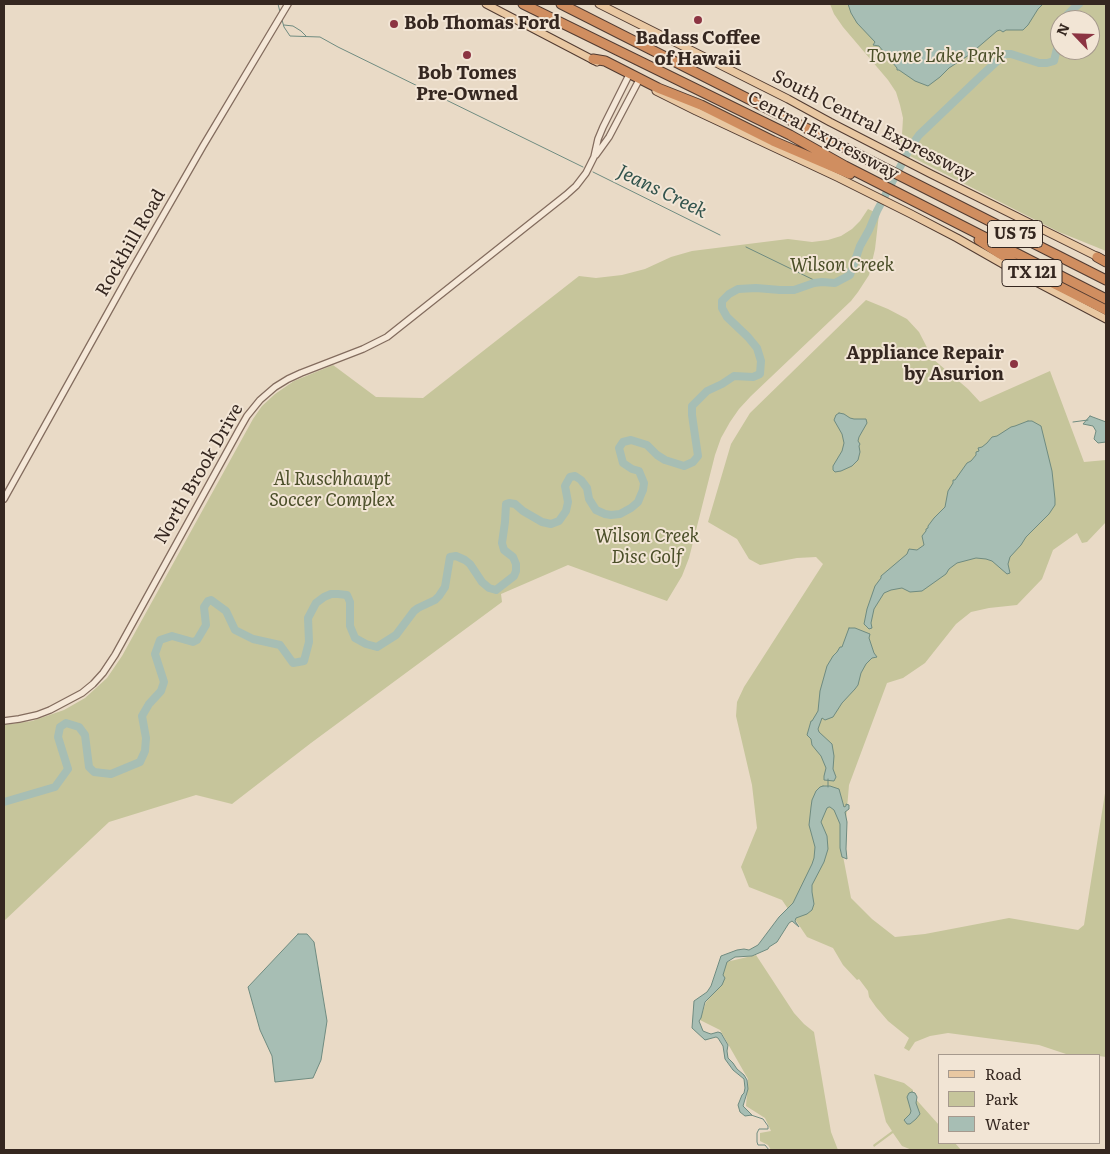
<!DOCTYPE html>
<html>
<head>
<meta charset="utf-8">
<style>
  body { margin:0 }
  #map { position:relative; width:1110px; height:1154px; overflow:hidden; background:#e9dac6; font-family:Literata,serif }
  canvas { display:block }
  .frame { position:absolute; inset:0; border:5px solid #352720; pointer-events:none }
  .legend { position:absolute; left:938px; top:1054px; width:162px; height:90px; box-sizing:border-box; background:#f2e5d5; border:1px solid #a6998d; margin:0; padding:6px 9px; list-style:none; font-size:15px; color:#352720 }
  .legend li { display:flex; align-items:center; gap:10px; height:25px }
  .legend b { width:25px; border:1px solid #a6998d }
  .north { position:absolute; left:1050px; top:10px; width:50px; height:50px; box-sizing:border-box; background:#f2e5d5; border:1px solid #a6998d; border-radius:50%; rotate:294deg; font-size:14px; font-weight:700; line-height:20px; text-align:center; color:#352720 }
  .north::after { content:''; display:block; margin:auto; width:18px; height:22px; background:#8c3442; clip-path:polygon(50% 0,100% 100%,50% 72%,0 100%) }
</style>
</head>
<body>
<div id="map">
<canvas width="1110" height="1154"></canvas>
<div class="frame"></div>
<ul class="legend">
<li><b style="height:6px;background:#e9c8a2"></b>Road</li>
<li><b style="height:14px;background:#c6c59b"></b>Park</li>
<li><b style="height:14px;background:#a7beb4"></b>Water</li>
</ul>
<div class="north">N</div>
</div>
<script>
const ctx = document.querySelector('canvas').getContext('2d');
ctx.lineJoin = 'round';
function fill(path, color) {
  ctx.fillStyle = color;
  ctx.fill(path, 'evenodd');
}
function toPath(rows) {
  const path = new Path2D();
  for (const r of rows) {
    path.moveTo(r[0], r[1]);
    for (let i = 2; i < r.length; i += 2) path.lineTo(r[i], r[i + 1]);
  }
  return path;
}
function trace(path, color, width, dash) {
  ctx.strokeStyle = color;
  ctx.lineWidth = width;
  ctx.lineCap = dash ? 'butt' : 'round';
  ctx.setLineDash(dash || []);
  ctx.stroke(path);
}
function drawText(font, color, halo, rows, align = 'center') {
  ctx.font = font + ' Literata,serif';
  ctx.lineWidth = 4;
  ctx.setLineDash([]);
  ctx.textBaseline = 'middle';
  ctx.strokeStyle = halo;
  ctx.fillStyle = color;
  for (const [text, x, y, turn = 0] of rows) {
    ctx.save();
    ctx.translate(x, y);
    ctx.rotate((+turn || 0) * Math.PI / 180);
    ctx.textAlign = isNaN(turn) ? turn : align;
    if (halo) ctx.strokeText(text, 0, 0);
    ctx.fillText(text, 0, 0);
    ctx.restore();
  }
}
fill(toPath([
  [830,4,1106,4,1106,251,1059,232,896,149,902,135,903,118,900,105,896,92,888,80,843,27,834,14],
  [1060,20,1090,20,1090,50,1060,50],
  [868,209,879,214,875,249,869,275,858,292,851,301,751,396,739,409,730,422,721,438,715,455,689,558,682,576,667,601,568,565,501,594,502,602,311,743,232,804,196,795,109,822,4,921,4,725,32,721,64,710,85,698,107,678,122,656,253,419,262,406,275,394,294,381,333,365,376,397,423,398,579,276,596,278,622,275,645,269,671,257,692,251,788,239,812,242,828,240,841,236,852,229,860,221],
  [866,300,888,309,907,319,919,332,933,359,968,389,980,402,1050,371,1084,462,1106,460,1106,522,1087,542,1082,543,1077,533,1053,550,1042,579,1017,605,989,608,971,612,956,624,925,663,903,678,887,683,849,785,843,856,851,898,872,919,895,937,925,934,1009,918,1078,930,1084,925,1106,787,1106,1057,1099,1056,1099,1055,1066,1054,1039,1045,948,1033,930,1036,915,1042,909,1051,904,1048,909,1038,888,1021,876,1007,869,997,868,991,859,979,857,980,843,965,833,948,807,937,782,900,749,887,741,867,757,828,752,785,736,716,737,702,744,687,823,564,816,557,797,558,760,565,749,559,737,539,708,522,731,444,750,413],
  [756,955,794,1013,804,1024,814,1032,831,1132,838,1150,771,1150,768,1145,760,1141,760,1133,771,1131,765,1118,746,1106,748,1079,720,1030,700,1020,706,1002,717,990,726,962],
  [874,1074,904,1083,913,1090,913,1096,939,1125,939,1143,955,1143,961,1150,912,1150,902,1146,893,1133,874,1147,873,1145,892,1131,886,1122]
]), '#c6c59b');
const water = toPath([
  [848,4,1043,4,1038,9,1028,25,1023,30,1006,30,1003,32,1000,30,997,31,969,55,949,68,940,77,928,86,915,81,899,70,897,70,897,68,879,46,873,45,875,42,857,23,851,13,848,4],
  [839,413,844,414,850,418,854,419,866,419,867,423,859,437,858,441,860,444,859,446,860,452,858,460,852,466,841,471,835,472,833,470,833,466,842,451,844,443,842,434,834,420,836,415,839,413],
  [1090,416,1106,422,1106,442,1098,443,1094,439,1096,431,1093,426,1083,424,1090,416],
  [1028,421,1032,421,1041,426,1052,471,1055,499,1055,505,1049,514,1026,537,1021,545,1010,557,1008,564,1010,573,1007,574,992,561,986,559,976,558,957,563,949,569,946,574,922,591,910,592,902,588,891,590,884,593,874,609,871,623,872,628,869,629,864,624,867,609,875,586,881,578,881,576,907,554,909,549,917,550,924,545,922,536,926,531,926,529,928,528,928,526,934,518,945,507,948,491,953,483,953,480,955,480,967,463,971,461,976,455,976,452,979,451,978,448,982,447,987,443,992,437,997,436,1011,427,1015,426,1028,421],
  [849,628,855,628,870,634,869,638,874,653,877,657,872,658,866,664,861,673,858,685,855,689,842,703,833,717,825,720,822,718,818,729,819,732,832,744,834,756,833,769,836,777,834,781,824,780,824,776,826,768,821,756,816,750,812,745,811,739,807,735,811,721,812,721,818,711,820,691,827,666,833,656,837,652,840,647,842,647,849,628],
  [823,786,830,786,839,789,844,807,846,806,846,804,849,805,849,809,845,812,847,822,846,849,847,859,842,857,840,848,840,824,834,810,830,807,829,807,827,808,821,822,827,836,828,849,824,862,812,885,812,892,814,904,812,910,807,914,796,918,795,921,799,927,792,921,789,923,777,942,769,947,768,949,752,956,735,957,727,962,723,975,725,978,722,985,705,1002,701,1018,699,1021,703,1031,708,1033,711,1034,718,1032,721,1033,728,1045,727,1051,728,1058,733,1063,737,1069,744,1075,747,1080,748,1089,743,1106,752,1115,745,1116,740,1112,738,1105,742,1095,744,1093,745,1088,744,1079,733,1070,725,1059,723,1046,718,1038,716,1037,705,1040,692,1028,694,1001,707,992,711,986,721,956,737,950,744,949,749,950,758,945,779,917,793,903,812,864,814,858,815,847,809,825,811,807,812,800,816,791,820,787,823,786],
  [298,934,307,934,314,942,327,1021,321,1060,313,1078,275,1082,272,1056,260,1030,248,987,298,934],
  [912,1092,915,1093,917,1097,916,1103,920,1114,916,1119,910,1124,907,1124,904,1120,910,1114,911,1111,907,1097,909,1093,912,1092]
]);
fill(water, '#a7beb4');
trace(water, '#6f8b80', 1);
trace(toPath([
  [264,4,265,4],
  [278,4,280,12],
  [282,20,284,27,290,36,320,37,338,47,583,167],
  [284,25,293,26,301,31,306,36],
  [593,172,720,235],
  [746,247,818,282],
  [1073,422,1088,420],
  [828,787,828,779],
  [751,1115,763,1119,768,1126,768,1129,759,1129,757,1133,757,1142,758,1145,765,1145,769,1150]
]), '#6f8b80', 1);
trace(toPath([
  [1065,20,1067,15,1073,9,1079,4],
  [4,802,55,787,68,769,58,737,60,727,66,723,79,727,85,735,89,767,94,772,111,774,140,762,145,751,146,738,142,716,149,704,161,691,164,682,155,654,160,640,172,636,193,642,197,640,206,625,204,607,208,601,211,600,226,611,235,630,253,639,280,645,293,663,304,661,309,642,308,618,316,603,324,597,331,594,338,594,347,595,350,602,350,626,355,638,366,644,377,647,396,635,414,611,418,608,435,600,439,596,445,587,450,557,456,556,465,560,470,564,482,582,489,588,496,590,514,576,516,571,516,564,513,557,504,550,502,543,505,522,506,504,509,503,515,504,523,511,542,522,551,524,559,521,566,511,568,502,565,486,570,477,575,476,581,480,587,488,589,499,596,510,605,514,611,515,620,514,631,508,638,502,640,497,643,490,644,483,639,471,632,469,623,463,619,448,623,442,631,440,647,445,657,455,665,460,684,466,693,462,698,456,692,415,692,406,707,391,722,384,734,376,753,377,760,374,761,361,757,348,748,337,727,317,722,308,722,301,729,294,738,289,756,288,780,290,794,290,814,283,822,282,835,283,850,275,860,246,869,230,877,211,910,148,919,135,982,75,1005,54,1011,54,1039,63,1047,63,1054,61,1060,36]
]), '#a7beb4', 8);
const minor = toPath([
  [596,155,609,137,638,82],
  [4,499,130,273,203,146,288,4],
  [4,721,19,719,37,715,50,710,82,693,93,684,103,673,115,655,239,430,247,416,260,400,275,387,288,379,301,373,363,349,387,337,566,195,576,186,586,173,594,157,598,139,603,127,628,77]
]);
const major = toPath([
  [486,4,597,62],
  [599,4,788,99,830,122,931,174,1100,258],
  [656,91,696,111,839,178,911,214,957,238,1015,271,1106,319]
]);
const highway = toPath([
  [523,4,790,135,845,166,1106,299],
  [561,4,1106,280],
  [593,59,605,61,658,88,701,105,773,141,850,174],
  [979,240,1000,254,1027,270,1106,310],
  [1097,257,1106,262]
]);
trace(minor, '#836c5e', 8);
trace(major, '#513b31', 9);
trace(highway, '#513b31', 11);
trace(minor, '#f5e8d8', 5.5);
trace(major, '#e9c8a2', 7);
trace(highway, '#d08e60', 9);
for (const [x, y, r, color] of [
  [698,20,5,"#8c3442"],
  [394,24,5,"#8c3442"],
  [467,55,5,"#8c3442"],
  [1014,364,5,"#8c3442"]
]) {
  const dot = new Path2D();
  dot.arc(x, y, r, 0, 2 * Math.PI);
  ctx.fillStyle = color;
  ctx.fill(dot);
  trace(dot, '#f2e5d5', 2);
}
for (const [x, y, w] of [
  [1015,234,55],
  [1032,273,60]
]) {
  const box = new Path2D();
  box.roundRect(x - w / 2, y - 13.5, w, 27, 4);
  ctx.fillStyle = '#f2e5d5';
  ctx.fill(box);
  trace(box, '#352720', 1);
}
drawText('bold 16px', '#352720', null, [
  ["US 75",1015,234],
  ["TX 121",1032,273]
]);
drawText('bold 18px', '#352720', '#f2e5d5', [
  ["Bob Thomas Ford",404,24,"left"],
  ["Badass Coffee",698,39],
  ["of Hawaii",698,60],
  ["Bob Tomes",467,74],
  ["Pre-Owned",467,95],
  ["Appliance Repair",1004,354,"right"],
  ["by Asurion",1004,375,"right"]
]);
drawText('italic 18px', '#4b4f29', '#f2e5d5', [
  ["Towne Lake Park",936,57],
  ["Wilson Creek",842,266],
  ["Al Ruschhaupt",332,480],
  ["Soccer Complex",332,501],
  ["Wilson Creek",647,537],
  ["Disc Golf",647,558]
]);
drawText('18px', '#352720', '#f2e5d5', [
  ["South Central Expressway",873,126,27],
  ["Central Expressway",823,136,28],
  ["Rockhill Road",131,243,-60],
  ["North Brook Drive",199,474,-60]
]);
drawText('italic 19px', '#31534c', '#f2e5d5', [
  ["Jeans Creek",662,192,26]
]);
</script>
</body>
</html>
